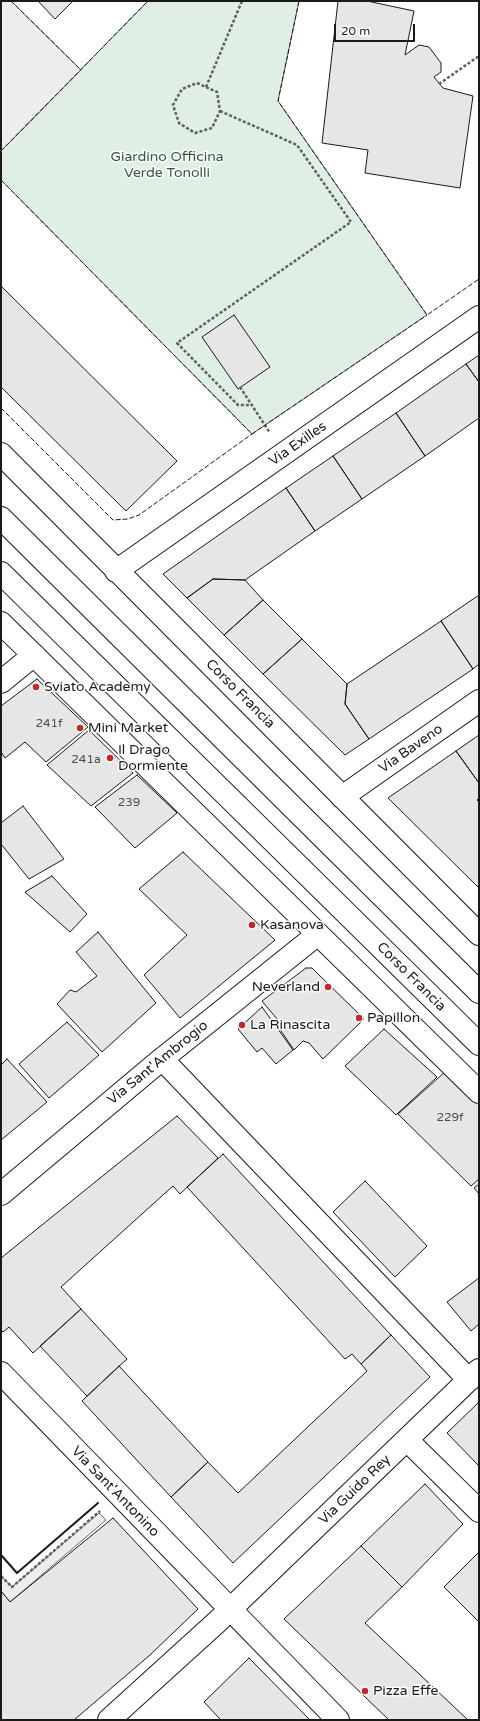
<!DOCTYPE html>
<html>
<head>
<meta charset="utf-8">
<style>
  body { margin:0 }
  #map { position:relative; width:480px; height:1721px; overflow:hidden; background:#fff; font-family:"Varela Round",sans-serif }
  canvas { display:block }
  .frame { position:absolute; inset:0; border:2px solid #1a1a1a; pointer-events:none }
  .scale { position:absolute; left:334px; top:24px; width:81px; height:18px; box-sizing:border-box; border:2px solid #1a1a1a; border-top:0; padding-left:5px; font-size:12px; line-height:14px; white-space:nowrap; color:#1a1a1a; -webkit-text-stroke:3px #fff; paint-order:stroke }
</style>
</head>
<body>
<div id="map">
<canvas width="480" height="1721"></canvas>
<div class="frame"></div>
<div class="scale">20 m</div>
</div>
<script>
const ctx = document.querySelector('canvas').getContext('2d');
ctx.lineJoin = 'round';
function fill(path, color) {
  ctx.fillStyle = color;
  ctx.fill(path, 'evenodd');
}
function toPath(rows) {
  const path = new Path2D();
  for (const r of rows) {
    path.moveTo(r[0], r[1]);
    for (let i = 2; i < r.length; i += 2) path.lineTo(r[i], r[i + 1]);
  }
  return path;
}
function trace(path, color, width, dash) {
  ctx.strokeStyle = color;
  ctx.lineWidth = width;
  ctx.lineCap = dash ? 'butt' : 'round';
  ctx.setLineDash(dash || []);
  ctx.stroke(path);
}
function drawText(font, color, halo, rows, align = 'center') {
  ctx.font = font + ' "Varela Round",sans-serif';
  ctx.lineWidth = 3;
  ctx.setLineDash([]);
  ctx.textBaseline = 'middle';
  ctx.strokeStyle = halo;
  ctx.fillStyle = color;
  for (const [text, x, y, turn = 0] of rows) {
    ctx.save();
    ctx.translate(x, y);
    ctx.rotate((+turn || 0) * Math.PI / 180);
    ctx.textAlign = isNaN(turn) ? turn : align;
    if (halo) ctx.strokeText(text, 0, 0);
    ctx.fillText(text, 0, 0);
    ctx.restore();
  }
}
const green = toPath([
  [148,1,299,1,278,101,427,315,252,434,1,180,1,151,148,1]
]);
fill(green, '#e0efe3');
trace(green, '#6a6a6a', 1);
const parking = toPath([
  [1,1,11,1,81,70,1,151,1,1],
  [99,1513,106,1520,10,1602,1,1591,1,1576,12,1587,99,1513]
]);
fill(parking, '#ededed');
trace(parking, '#6a6a6a', 1);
const building = toPath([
  [38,1,73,1,55,19,38,1],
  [338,1,367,1,414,11,405,55,419,45,429,47,441,63,441,72,434,77,443,88,473,96,460,188,365,173,368,150,322,143,338,1],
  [1,286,177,461,126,511,1,387,1,286],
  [234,315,270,367,238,389,202,337,234,315],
  [479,355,479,382,466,364,479,355],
  [466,364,479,382,479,418,425,456,396,413,466,364],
  [396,413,425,456,362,499,333,456,396,413],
  [333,456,362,499,315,531,286,488,333,456],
  [286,488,315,531,245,580,213,579,187,598,163,574,286,488],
  [213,579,245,580,263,600,224,635,187,598,213,579],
  [479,595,479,664,473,669,441,621,479,595],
  [263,600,302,639,263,674,224,635,263,600],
  [441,621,473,669,369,739,345,704,347,684,441,621],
  [302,639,347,684,345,704,369,739,345,755,263,674,302,639],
  [37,679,88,727,46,762,25,742,5,758,1,752,1,706,37,679],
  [89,730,133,773,91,806,47,765,89,730],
  [479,735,479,783,456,751,479,735],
  [456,751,479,783,479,798,477,800,479,802,479,888,388,798,456,751],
  [137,775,177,813,135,848,95,807,137,775],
  [23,806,64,859,29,879,1,844,1,823,23,806],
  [183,852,275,940,180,1018,144,975,187,935,139,889,183,852],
  [52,876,87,914,70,932,25,892,52,876],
  [98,932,156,1003,102,1052,57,1004,70,990,76,992,97,976,76,952,98,932],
  [306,968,312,968,364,1019,323,1059,309,1043,303,1041,294,1050,279,1028,282,1025,262,1001,306,968],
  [262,1007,293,1050,276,1064,262,1048,257,1052,238,1029,262,1007],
  [67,1022,99,1055,49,1098,19,1064,67,1022],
  [384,1029,437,1077,396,1115,345,1066,384,1029],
  [7,1059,47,1102,1,1140,1,1065,7,1059],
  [446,1071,479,1104,479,1179,471,1186,398,1114,446,1071],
  [177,1116,218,1158,180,1194,173,1186,61,1287,81,1309,33,1353,9,1327,3,1332,1,1330,1,1258,177,1116],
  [223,1154,391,1335,361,1364,352,1354,345,1359,187,1187,223,1154],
  [365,1181,427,1246,395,1277,333,1212,365,1181],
  [479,1184,479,1194,474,1188,479,1184],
  [479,1278,479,1324,471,1331,447,1302,479,1278],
  [81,1309,127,1359,87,1396,40,1346,81,1309],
  [391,1335,430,1377,233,1563,171,1497,208,1462,238,1493,367,1371,361,1364,391,1335],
  [119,1366,208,1462,171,1497,82,1401,119,1366],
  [479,1402,479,1466,447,1433,479,1402],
  [425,1484,463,1524,402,1587,361,1546,425,1484],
  [113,1518,198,1609,150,1655,74,1720,1,1720,1,1591,10,1602,113,1518],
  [361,1546,402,1587,365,1623,468,1720,389,1720,284,1619,361,1546],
  [479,1552,479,1622,444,1587,479,1552],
  [249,1658,310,1720,221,1720,204,1702,249,1658]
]);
fill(building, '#e6e6e6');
trace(building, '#1a1a1a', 1);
const minor = toPath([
  [1,454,479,934],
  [116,571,479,317],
  [1,623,479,1092],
  [1,682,34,655],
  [342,797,479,701],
  [162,1059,469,1380],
  [1,1194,162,1059,318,934],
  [1,1373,338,1720],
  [407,1440,479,1511],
  [109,1720,217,1622,479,1370]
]);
const major = toPath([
  [1,518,479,992],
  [1,573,479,1044]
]);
trace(minor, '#1a1a1a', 24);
trace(major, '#1a1a1a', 24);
trace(toPath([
  [197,83,217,92,220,111,212,128,195,133,179,123,173,105,182,89,197,83],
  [439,84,479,56],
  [206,87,242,1],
  [220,111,297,145,351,222,177,343,238,405,252,405],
  [240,387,270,433],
  [1,1576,12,1587,100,1511]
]), '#5f5f5f', 2.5, [3, 2]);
trace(minor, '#fff', 22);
trace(major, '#fff', 22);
trace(toPath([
  [11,1,81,70],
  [299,1,278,101,427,315,479,279],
  [1,151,148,1],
  [1,180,252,434,427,315],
  [1,408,113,520,128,519,139,515,252,434]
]), '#1a1a1a', 1, [5, 2]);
trace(toPath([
  [1,1555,17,1573,98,1503]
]), '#1a1a1a', 2);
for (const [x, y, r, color] of [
  [36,687,4,"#c62828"],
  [80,728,4,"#c62828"],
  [110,758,4,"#c62828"],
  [252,925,4,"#c62828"],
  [328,987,4,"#c62828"],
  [359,1018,4,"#c62828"],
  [242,1025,4,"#c62828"],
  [365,1691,4,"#c62828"]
]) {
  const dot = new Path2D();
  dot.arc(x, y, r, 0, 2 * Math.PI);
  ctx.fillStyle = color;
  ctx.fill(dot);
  trace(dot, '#fff', 1.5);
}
drawText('12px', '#4d4d4d', null, [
  ["241f",49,724],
  ["241a",86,760],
  ["239",129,803],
  ["229f",450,1118]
]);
drawText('14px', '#2b5a34', '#fff', [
  ["Giardino Officina",167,157],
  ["Verde Tonolli",167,173]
]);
drawText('14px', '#1a1a1a', '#fff', [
  ["Via Exilles",298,444,-35],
  ["Corso Francia",240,694,45],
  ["Via Baveno",411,749,-35],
  ["Corso Francia",411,977,45],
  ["Via Sant'Ambrogio",158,1063,-39],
  ["Via Guido Rey",355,1490,-44],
  ["Via Sant'Antonino",115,1492,46]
]);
drawText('14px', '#1a1a1a', '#fff', [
  ["Sviato Academy",44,687],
  ["Mini Market",88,728],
  ["Il Drago",118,750],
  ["Dormiente",118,766],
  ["Kasanova",260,925],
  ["Neverland",320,987,"right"],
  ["Papillon",367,1018],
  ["La Rinascita",250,1025],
  ["Pizza Effe",373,1691]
], 'left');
</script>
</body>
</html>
